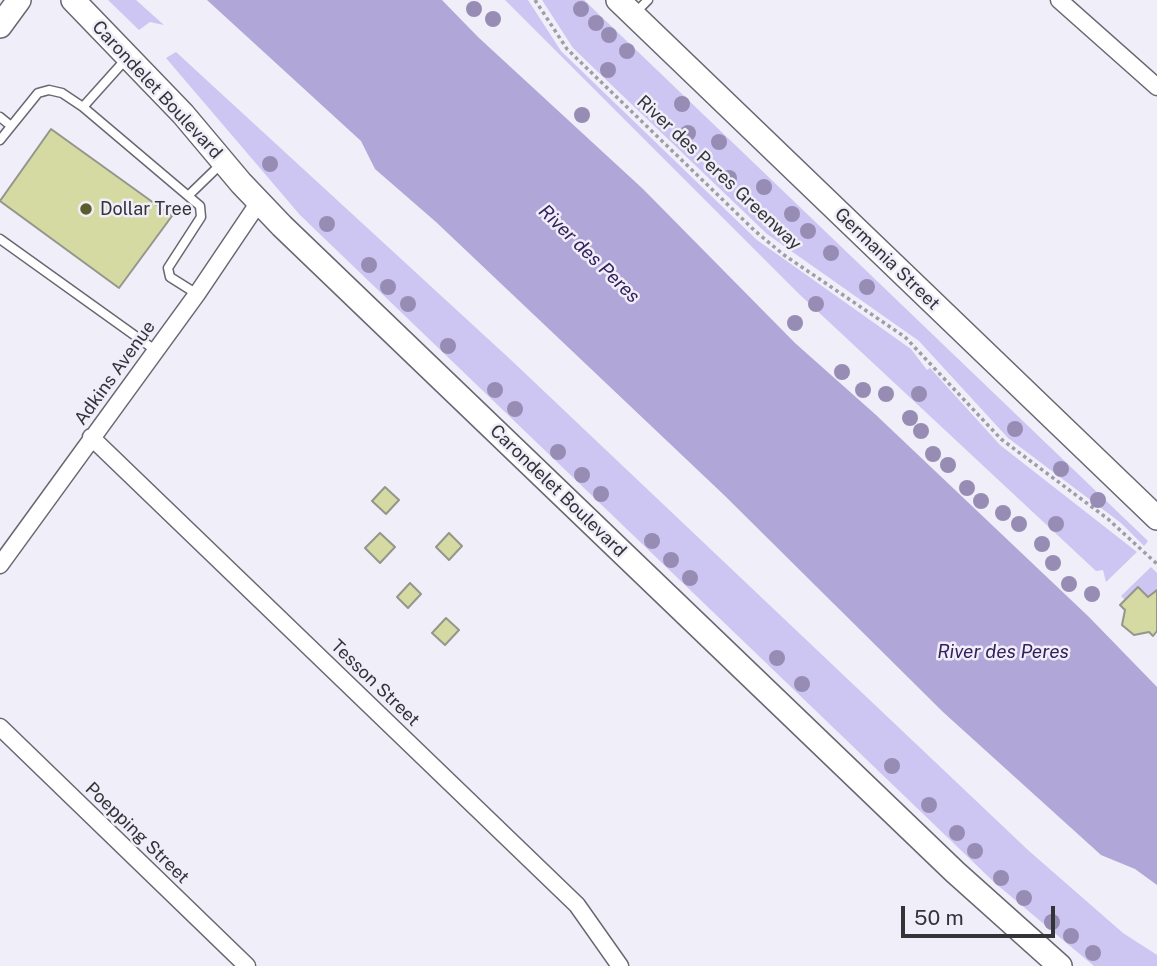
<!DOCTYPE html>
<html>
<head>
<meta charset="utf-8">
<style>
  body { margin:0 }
  #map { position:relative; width:1157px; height:966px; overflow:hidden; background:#f0eef9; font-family:"Public Sans",sans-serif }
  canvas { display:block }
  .scale { position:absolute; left:901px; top:906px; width:154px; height:32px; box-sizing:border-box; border:4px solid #343337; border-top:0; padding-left:9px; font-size:21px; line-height:24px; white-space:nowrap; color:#343337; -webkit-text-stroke:5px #f0eef9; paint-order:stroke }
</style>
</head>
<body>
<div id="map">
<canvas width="1157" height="966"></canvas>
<div class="scale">50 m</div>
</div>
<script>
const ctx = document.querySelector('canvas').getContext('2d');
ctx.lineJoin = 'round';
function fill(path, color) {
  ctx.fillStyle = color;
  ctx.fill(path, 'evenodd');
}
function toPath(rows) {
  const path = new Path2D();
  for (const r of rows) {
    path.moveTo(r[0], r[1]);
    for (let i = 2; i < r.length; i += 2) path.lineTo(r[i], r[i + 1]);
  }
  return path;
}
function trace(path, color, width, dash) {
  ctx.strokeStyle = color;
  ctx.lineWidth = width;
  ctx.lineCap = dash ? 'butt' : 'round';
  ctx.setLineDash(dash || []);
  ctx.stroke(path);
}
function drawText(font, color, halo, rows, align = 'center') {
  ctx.font = font + ' "Public Sans",sans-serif';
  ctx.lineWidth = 5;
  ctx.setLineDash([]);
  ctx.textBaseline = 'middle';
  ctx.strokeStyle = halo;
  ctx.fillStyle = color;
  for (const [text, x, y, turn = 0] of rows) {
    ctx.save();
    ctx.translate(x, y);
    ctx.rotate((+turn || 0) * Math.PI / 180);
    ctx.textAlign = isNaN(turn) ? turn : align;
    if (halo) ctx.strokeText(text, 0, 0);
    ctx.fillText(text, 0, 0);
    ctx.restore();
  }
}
fill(toPath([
  [108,0,136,0,164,25,150,22,139,30],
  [505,0,528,0,561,51,757,240,911,349,927,370,930,368,1000,445,1137,552,1106,582,1103,570,1096,571,798,293],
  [542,0,584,0,1148,541,1144,546,1121,523,1008,438,919,341,767,234,573,48],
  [176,52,511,360,1029,851,1123,933,1157,955,1157,966,1094,966,995,883,300,215,166,58],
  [1151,567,1157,573,1157,590,1148,597,1138,587,1125,600,1121,596]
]), '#cdc5f2');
fill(toPath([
  [207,0,442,0,478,37,643,189,795,343,876,415,1089,617,1157,687,1157,885,1135,869,1101,855,943,712,724,495,436,222,375,169,361,141]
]), '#b0a6d8');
const building = toPath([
  [51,129,172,216,119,288,0,201,51,129],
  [385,487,399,500,386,514,372,501,385,487],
  [380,533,395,547,380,563,365,548,380,533],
  [449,533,462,546,449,560,436,547,449,533],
  [410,583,421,594,408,608,397,597,410,583],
  [1138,587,1148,597,1157,590,1157,631,1153,636,1149,632,1134,635,1122,625,1125,610,1120,605,1138,587],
  [446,618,459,630,445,645,432,633,446,618]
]);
fill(building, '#d5daa3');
trace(building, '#95968b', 2);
const service = toPath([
  [635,13,648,0],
  [83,107,126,59],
  [0,117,11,126],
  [0,140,38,93,49,90,62,93,83,107,200,206,201,217,168,268,170,277,197,294],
  [189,195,221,164],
  [0,239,155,350]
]);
const minor = toPath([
  [1059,0,1157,87],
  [91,437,577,905,620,966],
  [0,565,197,294,259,202],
  [0,727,247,966]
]);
const secondary = toPath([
  [73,0,183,114,241,183,282,226,955,872,1060,966],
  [618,0,1157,518],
  [0,26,19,0]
]);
trace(service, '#696771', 11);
trace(minor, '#696771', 19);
trace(secondary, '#696771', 26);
trace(toPath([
  [535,0,567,49,755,231,784,255,905,337,1001,439,1108,519,1157,564]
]), '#9f9da5', 3.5, [3.5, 3.5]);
trace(service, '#fff', 8);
trace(minor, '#fff', 16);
trace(secondary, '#fff', 23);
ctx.fillStyle = '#978db4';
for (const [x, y] of [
  [474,9],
  [581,9],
  [493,19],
  [596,23],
  [609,35],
  [627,51],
  [608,70],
  [682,104],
  [582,115],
  [688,133],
  [719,142],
  [270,164],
  [729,178],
  [764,187],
  [792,214],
  [327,224],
  [808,231],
  [831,253],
  [369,265],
  [388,287],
  [867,287],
  [408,304],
  [816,304],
  [795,323],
  [448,346],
  [842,372],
  [495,390],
  [863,390],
  [886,394],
  [919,394],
  [515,409],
  [910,418],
  [1015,429],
  [921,431],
  [558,452],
  [933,454],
  [948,465],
  [1061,469],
  [582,475],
  [967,488],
  [601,494],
  [1098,500],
  [981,501],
  [1003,513],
  [1019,524],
  [1056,524],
  [652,541],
  [1042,544],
  [671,560],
  [1053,563],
  [690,578],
  [1069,584],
  [1092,594],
  [777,658],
  [802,684],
  [892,766],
  [929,805],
  [957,833],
  [975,851],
  [1001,878],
  [1024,898],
  [1052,922],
  [1071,936],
  [1093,953]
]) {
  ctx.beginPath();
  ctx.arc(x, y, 8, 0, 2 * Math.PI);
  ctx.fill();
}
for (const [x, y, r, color] of [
  [86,209,7,"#5a5d2b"]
]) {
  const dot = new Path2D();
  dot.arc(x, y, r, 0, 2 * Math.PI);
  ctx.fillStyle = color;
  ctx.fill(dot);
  trace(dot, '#f0eef9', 2.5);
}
drawText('18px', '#343337', '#f0eef9', [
  ["Carondelet Boulevard",157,90,47],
  ["River des Peres Greenway",719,173,43],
  ["Germania Street",887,259,44],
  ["Adkins Avenue",115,373,-54],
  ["Carondelet Boulevard",558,491,44],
  ["Tesson Street",375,683,44],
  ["Poepping Street",137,833,44]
]);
drawText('18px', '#343337', '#f0eef9', [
  ["Dollar Tree",100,209]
], 'left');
drawText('italic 19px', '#34215d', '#f0eef9', [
  ["River des Peres",589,254,44],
  ["River des Peres",1003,652]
]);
</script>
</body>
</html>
